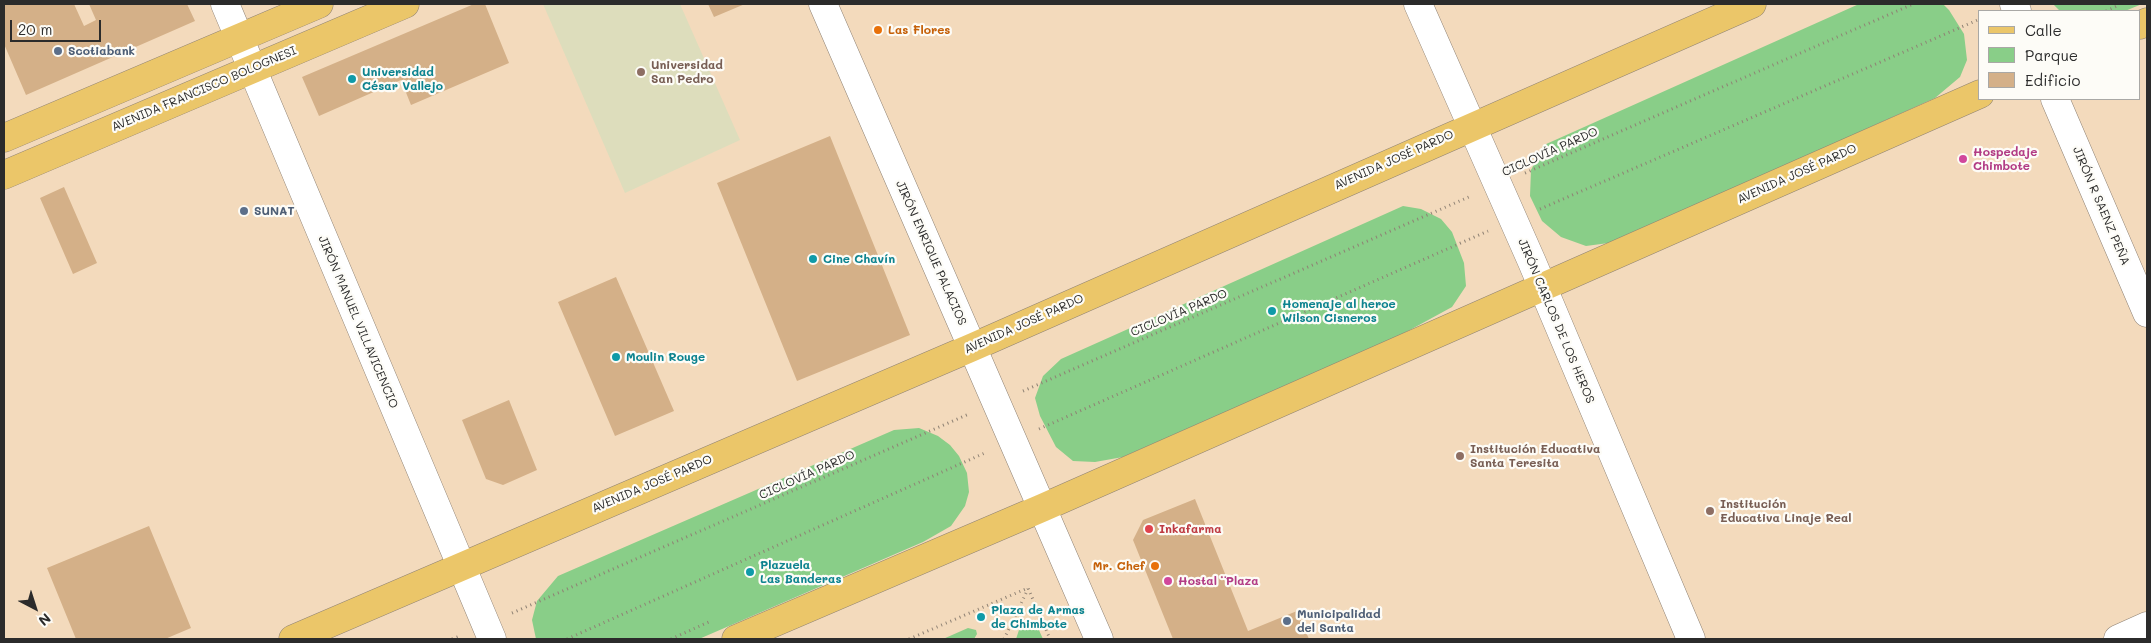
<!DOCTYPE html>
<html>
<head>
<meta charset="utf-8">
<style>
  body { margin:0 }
  #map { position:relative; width:2151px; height:643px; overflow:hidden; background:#f3dabc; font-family:Mali,sans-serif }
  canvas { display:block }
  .frame { position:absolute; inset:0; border:5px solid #2b2b2b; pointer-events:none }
  .legend { position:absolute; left:1978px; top:10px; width:162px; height:90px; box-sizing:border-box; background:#fdfcf7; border:1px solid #a9a8a5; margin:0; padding:6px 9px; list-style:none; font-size:15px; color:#2b2b2b }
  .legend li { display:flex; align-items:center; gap:10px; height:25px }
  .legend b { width:25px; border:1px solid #a9a8a5 }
  .north { position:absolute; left:10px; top:583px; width:50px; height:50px; -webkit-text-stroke:4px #fdfcf7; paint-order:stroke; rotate:140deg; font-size:14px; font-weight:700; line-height:20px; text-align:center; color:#2b2b2b }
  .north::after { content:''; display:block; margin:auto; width:18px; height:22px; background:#2b2b2b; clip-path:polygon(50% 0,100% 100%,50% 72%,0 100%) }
  .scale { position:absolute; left:10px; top:20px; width:91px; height:22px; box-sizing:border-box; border:2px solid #2b2b2b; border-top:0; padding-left:6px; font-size:15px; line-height:18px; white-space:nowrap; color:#2b2b2b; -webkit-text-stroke:4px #fdfcf7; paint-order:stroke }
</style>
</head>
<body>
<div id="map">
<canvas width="2151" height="643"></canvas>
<div class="frame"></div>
<ul class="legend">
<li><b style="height:6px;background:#ebc669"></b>Calle</li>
<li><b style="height:14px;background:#89ce88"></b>Parque</li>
<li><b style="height:14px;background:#d4b088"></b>Edificio</li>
</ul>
<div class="north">N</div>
<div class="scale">20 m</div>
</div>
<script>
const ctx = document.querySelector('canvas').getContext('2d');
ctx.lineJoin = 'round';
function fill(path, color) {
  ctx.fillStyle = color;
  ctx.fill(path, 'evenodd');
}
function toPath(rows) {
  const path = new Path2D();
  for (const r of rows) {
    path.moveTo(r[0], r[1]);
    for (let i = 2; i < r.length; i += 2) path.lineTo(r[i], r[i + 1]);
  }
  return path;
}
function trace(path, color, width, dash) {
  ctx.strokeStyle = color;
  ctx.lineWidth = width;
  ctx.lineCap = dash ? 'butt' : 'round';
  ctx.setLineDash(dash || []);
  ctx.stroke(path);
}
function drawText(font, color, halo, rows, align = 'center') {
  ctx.font = font + ' Mali,sans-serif';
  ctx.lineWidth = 4.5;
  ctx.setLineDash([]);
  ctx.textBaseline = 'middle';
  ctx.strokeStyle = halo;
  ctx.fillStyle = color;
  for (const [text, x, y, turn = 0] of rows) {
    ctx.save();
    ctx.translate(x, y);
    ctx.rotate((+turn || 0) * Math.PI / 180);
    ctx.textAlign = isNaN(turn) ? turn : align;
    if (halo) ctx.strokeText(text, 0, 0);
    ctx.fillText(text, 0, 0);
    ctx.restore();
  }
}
fill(toPath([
  [543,4,680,4,740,140,625,193]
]), '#ddddbc');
fill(toPath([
  [1859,4,1943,4,1949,10,1964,34,1967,60,1960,77,1935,98,1616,242,1586,246,1561,237,1542,221,1530,196,1531,170,1544,145],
  [2053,4,2142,4,2125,11,2060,11],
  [1403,206,1421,209,1441,219,1452,232,1464,263,1466,286,1452,307,1397,337,1123,457,1095,462,1073,461,1056,447,1040,416,1035,398,1043,376,1061,359],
  [919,428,938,436,950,445,959,456,967,473,969,492,965,506,951,526,923,542,699,639,536,639,532,620,537,601,558,576,894,430],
  [1027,623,1033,624,1038,628,1043,639,1016,639,1019,630],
  [968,628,976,630,977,634,974,639,943,639]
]), '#89ce88');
fill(toPath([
  [4,4,74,4,84,26,96,20,89,4,187,4,195,21,26,95,4,44],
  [474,4,485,4,509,63,411,105,401,80,319,116,302,77],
  [708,4,745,4,714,17],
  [830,136,910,335,797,381,717,183],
  [64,187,97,263,73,274,40,198],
  [616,277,674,411,615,436,558,302],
  [509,400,537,470,503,485,486,479,462,420],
  [1195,499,1248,631,1297,611,1309,639,1173,639,1133,540,1143,520],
  [149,526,191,628,165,639,76,639,47,568]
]), '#d4b088');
const minor = toPath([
  [225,4,492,639],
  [823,4,1099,639],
  [1418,4,1532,262,1691,639],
  [2014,4,2017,11],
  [2055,99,2147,313],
  [2118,639,2147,626]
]);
const major = toPath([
  [2140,25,2147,22],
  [4,138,319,4],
  [4,175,405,4],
  [293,639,973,347,1752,4],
  [736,639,1042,508,1980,94]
]);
trace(minor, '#8f8274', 29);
trace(major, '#8f8274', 29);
trace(toPath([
  [2106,11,2117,6],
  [1525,173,1913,4],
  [1540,209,1980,19],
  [1023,391,1471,196],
  [1039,429,1488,231],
  [512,613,969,414],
  [452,639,460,636],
  [567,639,987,452],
  [671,639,711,621],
  [909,639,1028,588,1050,639],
  [1004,639,1028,589]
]), '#8f8274', 3, [1, 4]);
trace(minor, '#fff', 28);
trace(major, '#ebc669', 28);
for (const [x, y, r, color] of [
  [878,30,5,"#e8710a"],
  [58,51,5,"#5c6f8a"],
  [641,72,5,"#8d6e63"],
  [352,79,5,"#0f9aa8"],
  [1963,159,5,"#d1479c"],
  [244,211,5,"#5c6f8a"],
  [813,259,5,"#0f9aa8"],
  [1272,311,5,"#0f9aa8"],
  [616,357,5,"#0f9aa8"],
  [1460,456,5,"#8d6e63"],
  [1710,511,5,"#8d6e63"],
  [1149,529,5,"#e0444e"],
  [1155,566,5,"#e8710a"],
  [750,572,5,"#0f9aa8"],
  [1168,581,5,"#d1479c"],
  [981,617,5,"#0f9aa8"],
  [1287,621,5,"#5c6f8a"]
]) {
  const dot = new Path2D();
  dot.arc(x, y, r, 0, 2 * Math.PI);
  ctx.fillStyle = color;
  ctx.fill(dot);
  trace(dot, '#fdfcf7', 2);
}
drawText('bold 12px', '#c56008', '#fdfcf7', [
  ["Las Flores",888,30],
  ["Mr. Chef",1145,566,"right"]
], 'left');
drawText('bold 12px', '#4e5e75', '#fdfcf7', [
  ["Scotiabank",68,51],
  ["SUNAT",254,211],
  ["Municipalidad",1297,614],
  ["del Santa",1297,628]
], 'left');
drawText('bold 12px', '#785e54', '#fdfcf7', [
  ["Universidad",651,65],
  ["San Pedro",651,79],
  ["Institución Educativa",1470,449],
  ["Santa Teresita",1470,463],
  ["Institución",1720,504],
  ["Educativa Linaje Real",1720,518]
], 'left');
drawText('bold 12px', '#0d838f', '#fdfcf7', [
  ["Universidad",362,72],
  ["César Vallejo",362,86],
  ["Cine Chavín",823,259],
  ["Homenaje al heroe",1282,304],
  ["Wilson Cisneros",1282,318],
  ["Moulin Rouge",626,357],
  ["Plazuela",760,565],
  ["Las Banderas",760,579],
  ["Plaza de Armas",991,610],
  ["de Chimbote",991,624]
], 'left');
drawText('12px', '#2b2b2b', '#fdfcf7', [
  ["AVENIDA FRANCISCO BOLOGNESI",204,89,-23],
  ["CICLOVÍA PARDO",1550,152,-24],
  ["AVENIDA JOSÉ PARDO",1394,160,-24],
  ["AVENIDA JOSÉ PARDO",1797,174,-24],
  ["JIRÓN R SAENZ PEÑA",2101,206,67],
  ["JIRÓN ENRIQUE PALACIOS",931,253,66],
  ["CICLOVÍA PARDO",1179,313,-23],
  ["JIRÓN CARLOS DE LOS HEROS",1556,321,67],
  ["JIRÓN MANUEL VILLAVICENCIO",358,322,67],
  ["AVENIDA JOSÉ PARDO",1024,324,-24],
  ["CICLOVÍA PARDO",807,475,-24],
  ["AVENIDA JOSÉ PARDO",652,484,-23]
]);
drawText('bold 12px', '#b23c85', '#fdfcf7', [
  ["Hospedaje",1973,152],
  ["Chimbote",1973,166],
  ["Hostal ¨Plaza",1178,581]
], 'left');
drawText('bold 12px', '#be3a42', '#fdfcf7', [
  ["Inkafarma",1159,529]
], 'left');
</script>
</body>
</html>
